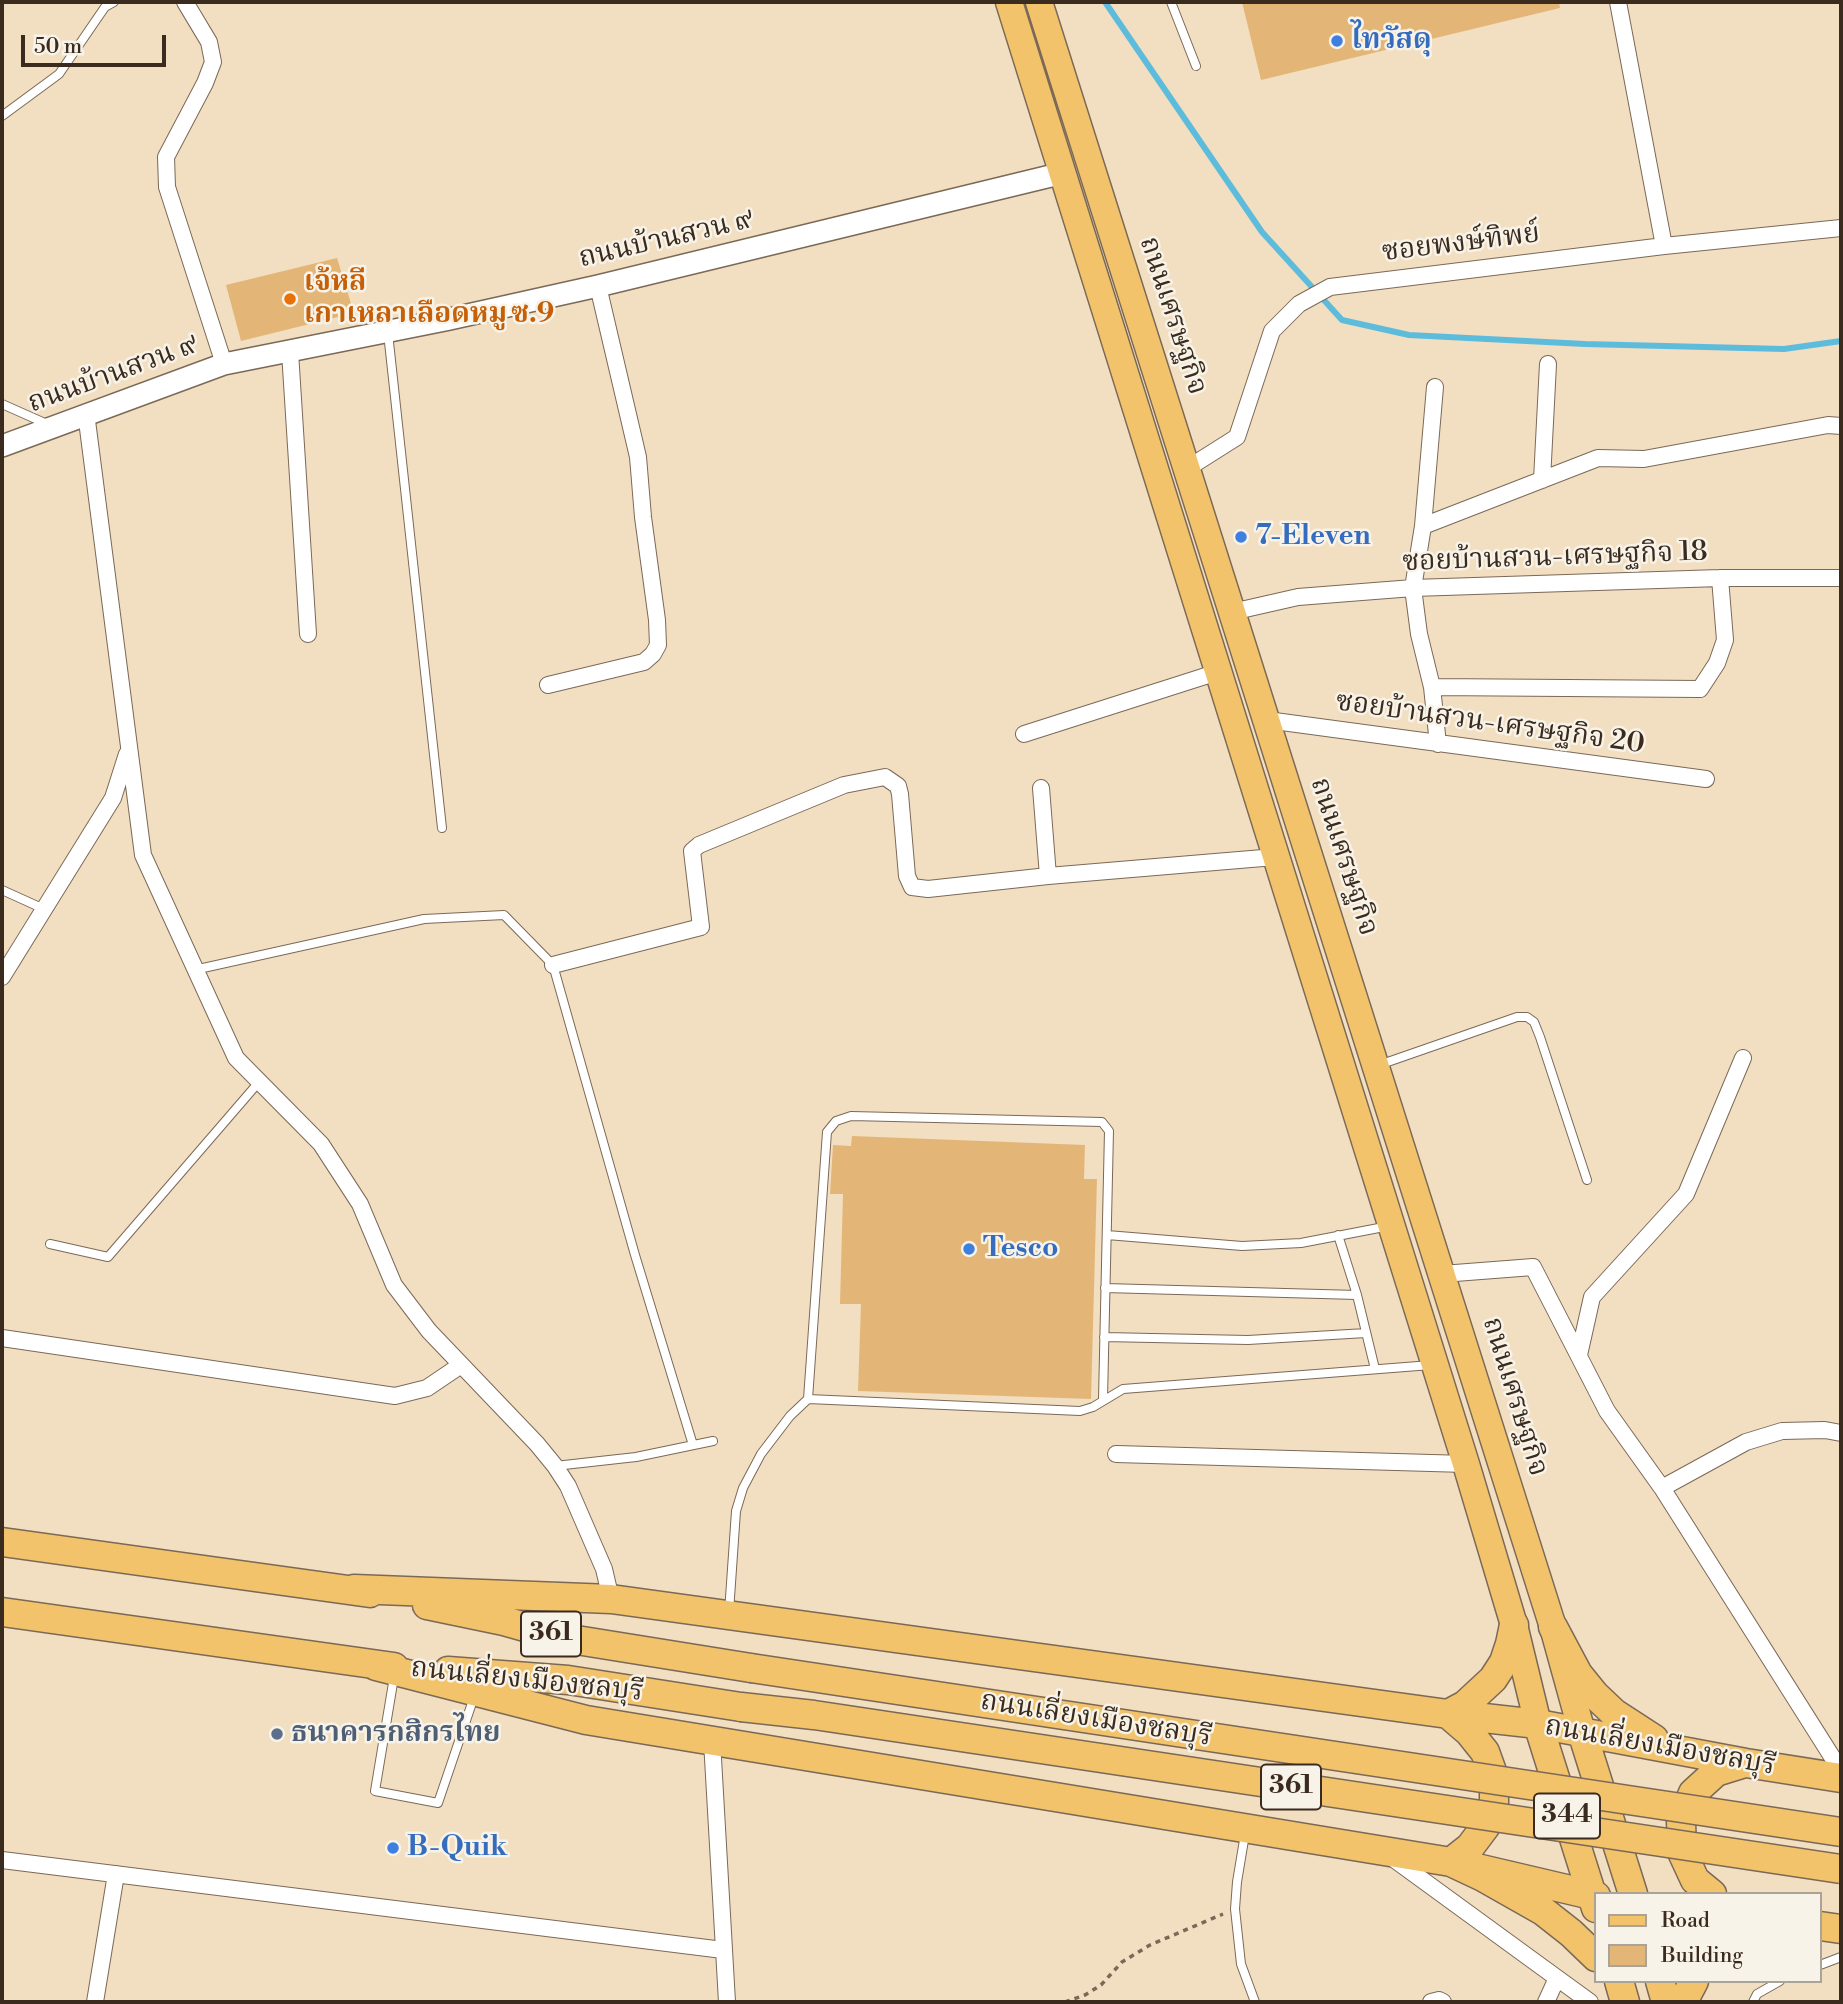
<!DOCTYPE html>
<html>
<head>
<meta charset="utf-8">
<style>
  body { margin:0 }
  #map { position:relative; width:1843px; height:2004px; overflow:hidden; background:#f2dec1; font-family:"Libre Bodoni",serif }
  canvas { display:block }
  .frame { position:absolute; inset:0; border:4px solid #3b2a1e; pointer-events:none }
  .legend { position:absolute; left:1594px; top:1892px; width:228px; height:91px; box-sizing:border-box; background:#f7f3e8; border:2px solid #aca397; margin:0; padding:9px 12px; list-style:none; font-size:21px; color:#3b2a1e }
  .legend li { display:flex; align-items:center; gap:14px; height:35px }
  .legend b { width:35px; border:2px solid #aca397 }
  .scale { position:absolute; left:21px; top:35px; width:145px; height:32px; box-sizing:border-box; border:4px solid #3b2a1e; border-top:0; padding-left:9px; font-size:21px; line-height:24px; white-space:nowrap; color:#3b2a1e; -webkit-text-stroke:5px #f7f3e8; paint-order:stroke }
</style>
</head>
<body>
<div id="map">
<canvas width="1843" height="2004"></canvas>
<div class="frame"></div>
<ul class="legend">
<li><b style="height:9px;background:#f2c36a"></b>Road</li>
<li><b style="height:19px;background:#e3b678"></b>Building</li>
</ul>
<div class="scale">50 m</div>
</div>
<script>
const ctx = document.querySelector('canvas').getContext('2d');
ctx.lineJoin = 'round';
function toPath(rows) {
  const path = new Path2D();
  for (const r of rows) {
    path.moveTo(r[0], r[1]);
    for (let i = 2; i < r.length; i += 2) path.lineTo(r[i], r[i + 1]);
  }
  return path;
}
function trace(path, color, width, dash) {
  ctx.strokeStyle = color;
  ctx.lineWidth = width;
  ctx.lineCap = dash ? 'butt' : 'round';
  ctx.setLineDash(dash || []);
  ctx.stroke(path);
}
function fill(path, color) {
  ctx.fillStyle = color;
  ctx.fill(path, 'evenodd');
}
function drawText(font, color, halo, rows, align = 'center') {
  ctx.font = font + ' "Libre Bodoni","Noto Serif Thai",serif';
  ctx.lineWidth = 5;
  ctx.setLineDash([]);
  ctx.textBaseline = 'middle';
  ctx.strokeStyle = halo;
  ctx.fillStyle = color;
  for (const [text, x, y, turn = 0] of rows) {
    ctx.save();
    ctx.translate(x, y);
    ctx.rotate((+turn || 0) * Math.PI / 180);
    ctx.textAlign = isNaN(turn) ? turn : align;
    if (halo) ctx.strokeText(text, 0, 0);
    ctx.fillText(text, 0, 0);
    ctx.restore();
  }
}
trace(toPath([
  [1105,2,1262,232,1342,320,1409,335,1585,344,1784,349,1841,341]
]), '#5dbcdc', 6);
fill(toPath([
  [1242,2,1559,2,1560,8,1261,80],
  [337,258,354,313,241,341,226,285],
  [852,1136,1085,1145,1084,1179,1097,1179,1091,1399,858,1391,861,1304,840,1304,843,1194,830,1194,833,1145,851,1146]
]), '#e3b678');
const service = toPath([
  [1171,2,1196,66],
  [2,116,59,74,105,7,114,2],
  [388,333,442,828],
  [2,404,47,424],
  [2,890,44,909],
  [194,970,424,919,504,915,553,965,635,1255,693,1445],
  [1379,1065,1517,1017,1527,1017,1534,1022,1540,1037,1587,1180],
  [1107,1235,1242,1246,1301,1243,1389,1226],
  [1338,1235,1357,1295,1375,1369],
  [50,1244,108,1257,259,1082],
  [1105,1288,1357,1295],
  [1104,1337,1248,1340,1366,1333],
  [808,1399,827,1132,836,1121,851,1116,1102,1122,1109,1131,1103,1399],
  [555,1466,636,1457,713,1441],
  [729,1612,736,1511,743,1488,761,1454,790,1416,808,1399,1080,1411,1093,1407,1123,1389,1431,1365],
  [394,1677,375,1791,438,1803,474,1697],
  [1245,1834,1237,1882,1235,1909,1241,1964,1255,2002],
  [1820,1965,1841,1957],
  [1753,2002,1757,1994,1780,1981]
]);
const minor = toPath([
  [185,2,209,42,213,62,205,83,166,157,167,187,224,364],
  [1618,2,1664,246],
  [290,352,308,634],
  [86,413,143,855,236,1058,321,1144,360,1204,394,1285,429,1331,537,1444,555,1466,568,1486,604,1569,611,1599],
  [1188,468,1237,437,1272,331,1299,304,1330,287,1664,246,1841,228],
  [1542,480,1548,364],
  [1423,526,1435,387],
  [1720,578,1725,640,1717,663,1700,689,1432,687,1419,634,1413,588,1423,526,1598,458,1644,459,1828,425,1841,426],
  [1232,612,1298,597,1413,588,1720,578,1841,578],
  [548,685,644,662,653,654,658,645,657,620,643,517,638,457,598,286],
  [1432,687,1438,744],
  [1267,720,1706,779],
  [1024,734,1218,672],
  [1041,788,1048,876],
  [553,965,701,927,692,851,699,845,844,785,885,777,898,786,900,794,907,876,912,887,928,889,1048,876,1275,857],
  [2,977,113,798,127,754],
  [1442,1274,1533,1267,1607,1411,1662,1488,1841,1771],
  [2,1338,395,1396,427,1388,461,1365],
  [1579,1355,1592,1297,1686,1194,1743,1058],
  [1116,1454,1466,1464],
  [1662,1488,1746,1442,1782,1431,1825,1430,1841,1433],
  [712,1741,727,2002],
  [1391,1857,1557,1978,1546,2002],
  [2,1860,723,1950],
  [1557,1978,1590,2002],
  [95,2002,116,1874],
  [1431,2002,1439,2000,1443,2002]
]);
const tertiary = toPath([
  [2,446,224,364,445,320,598,286,1063,173]
]);
const primary = toPath([
  [1009,2,1466,1464,1514,1625,1538,1724],
  [1039,2,1553,1627,1582,1732]
]);
const trunk = toPath([
  [2,1542,370,1593],
  [354,1589,611,1599,1448,1714,1538,1724,1746,1763,1841,1778],
  [427,1605,504,1621,564,1638,751,1668],
  [2,1612,394,1667],
  [1553,1627,1578,1674,1595,1695,1614,1713,1654,1739],
  [376,1666,586,1720,1451,1862,1596,1896],
  [448,1671,568,1680,741,1707],
  [1448,1714,1469,1732,1485,1752,1494,1777,1494,1803,1485,1827,1470,1847,1451,1862,1483,1877,1543,1911,1571,1933,1596,1957],
  [1448,1714,1465,1705,1493,1679,1504,1662,1510,1644,1514,1625],
  [1538,1724,1596,1908],
  [1582,1732,1633,1894],
  [1712,1894,1695,1880,1682,1852,1681,1821,1693,1793,1716,1772,1745,1763],
  [1820,1926,1841,1929],
  [1619,1981,1625,2002],
  [1660,1981,1666,2002],
  [1683,2002,1694,1981]
]);
trace(service, '#7b6957', 10);
trace(minor, '#7b6957', 18);
trace(tertiary, '#7b6957', 24);
trace(primary, '#7b6957', 29);
trace(trunk, '#7b6957', 31);
trace(toPath([
  [1065,2002,1085,1995,1101,1985,1122,1962,1150,1945,1223,1914]
]), '#7b6957', 3.5, [5, 5]);
trace(service, '#fff', 8);
trace(minor, '#fff', 16);
trace(tertiary, '#fff', 21);
trace(primary, '#f2c36a', 26);
trace(trunk, '#f2c36a', 28);
const trunkBridge = toPath([
  [751,1668,1841,1832],
  [741,1707,814,1715,1841,1869]
]);
trace(trunkBridge, '#7b6957', 31, []);
trace(trunkBridge, '#f2c36a', 28);
for (const [x, y, r, color] of [
  [1337,41,7,"#3f7fe0"],
  [290,299,7,"#e8710a"],
  [1241,537,7,"#3f7fe0"],
  [969,1249,7,"#3f7fe0"],
  [277,1734,7,"#5c6f8a"],
  [393,1848,7,"#3f7fe0"]
]) {
  const dot = new Path2D();
  dot.arc(x, y, r, 0, 2 * Math.PI);
  ctx.fillStyle = color;
  ctx.fill(dot);
  trace(dot, '#f7f3e8', 2.5);
}
for (const [x, y, w] of [
  [551,1634,60],
  [1291,1787,60],
  [1567,1816,66]
]) {
  const box = new Path2D();
  box.roundRect(x - w / 2, y - 22.5, w, 45, 5);
  ctx.fillStyle = '#f7f3e8';
  ctx.fill(box);
  trace(box, '#3b2a1e', 2);
}
drawText('bold 26px', '#3b2a1e', null, [
  ["361",551,1634],
  ["361",1291,1787],
  ["344",1567,1816]
]);
drawText('bold 28px', '#366cbe', '#f7f3e8', [
  ["ไทวัสดุ",1351,41],
  ["7-Eleven",1255,537],
  ["Tesco",983,1249],
  ["B-Quik",407,1848]
], 'left');
drawText('28px', '#3b2a1e', '#f7f3e8', [
  ["ถนนบ้านสวน ๙",666,240,-13],
  ["ซอยพงษ์ทิพย์",1461,244,-7],
  ["ถนนเศรษฐกิจ",1172,316,72],
  ["ถนนบ้านสวน ๙",113,375,-20],
  ["ซอยบ้านสวน-เศรษฐกิจ 18",1555,558,-2],
  ["ซอยบ้านสวน-เศรษฐกิจ 20",1490,724,8],
  ["ถนนเศรษฐกิจ",1343,857,72],
  ["ถนนเศรษฐกิจ",1514,1397,73],
  ["ถนนเลี่ยงเมืองชลบุรี",527,1681,6],
  ["ถนนเลี่ยงเมืองชลบุรี",1096,1720,9],
  ["ถนนเลี่ยงเมืองชลบุรี",1660,1747,10]
]);
drawText('bold 28px', '#c56008', '#f7f3e8', [
  ["เจ้หลี",304,283],
  ["เกาเหลาเลือดหมู ซ.9",304,315]
], 'left');
drawText('bold 28px', '#4e5e75', '#f7f3e8', [
  ["ธนาคารกสิกรไทย",291,1734]
], 'left');
</script>
</body>
</html>
